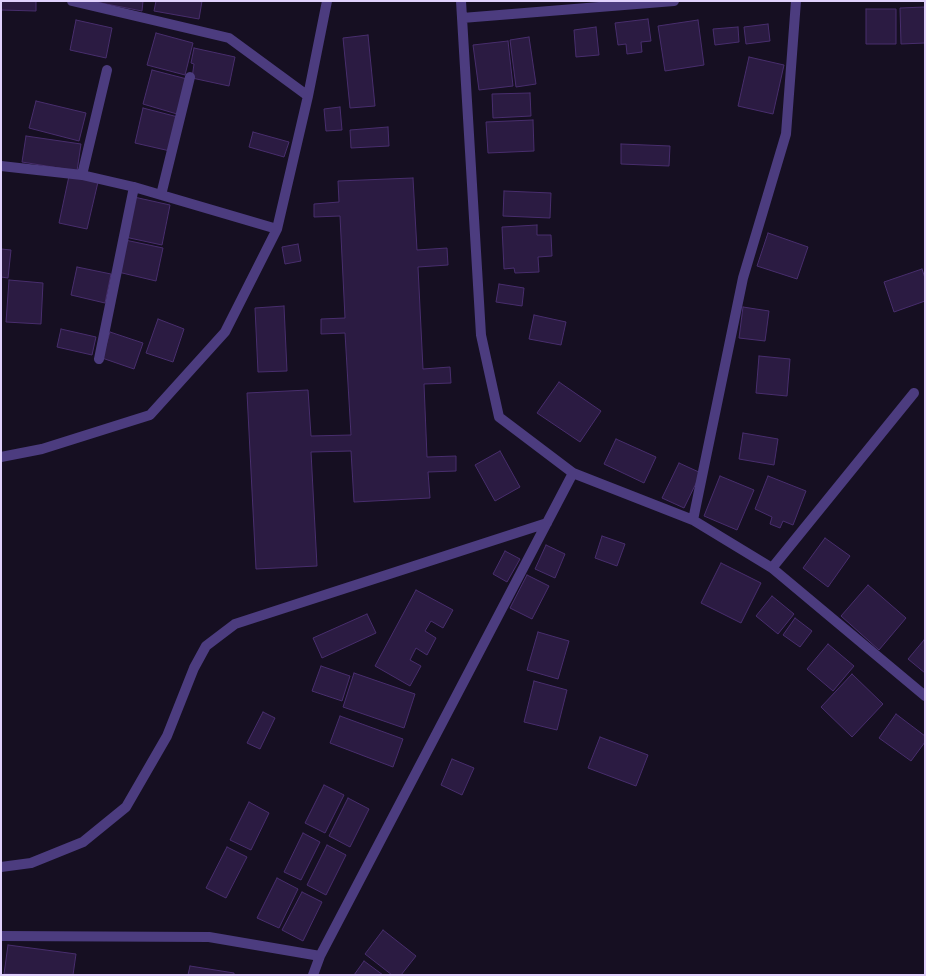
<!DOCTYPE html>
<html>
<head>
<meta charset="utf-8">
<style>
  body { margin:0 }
  #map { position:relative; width:926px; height:976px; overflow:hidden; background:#160f22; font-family:"Archivo Narrow",sans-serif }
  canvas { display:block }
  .frame { position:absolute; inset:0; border:2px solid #e0d1fd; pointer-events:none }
</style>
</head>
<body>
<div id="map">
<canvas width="926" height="976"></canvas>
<div class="frame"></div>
</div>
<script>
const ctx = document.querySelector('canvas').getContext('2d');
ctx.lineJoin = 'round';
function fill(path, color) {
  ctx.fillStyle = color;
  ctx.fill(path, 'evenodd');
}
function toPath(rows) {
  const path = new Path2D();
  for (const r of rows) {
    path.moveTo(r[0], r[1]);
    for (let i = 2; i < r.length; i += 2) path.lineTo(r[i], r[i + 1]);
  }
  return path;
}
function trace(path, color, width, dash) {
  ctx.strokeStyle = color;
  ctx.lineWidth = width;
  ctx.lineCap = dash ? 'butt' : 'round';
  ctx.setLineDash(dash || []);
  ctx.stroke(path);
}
const building = toPath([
  [1,1,36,1,36,11,1,10,1,1],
  [91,1,143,1,142,11,91,1],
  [156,1,202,1,199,19,154,11,156,1],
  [925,7,925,43,901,44,900,8,925,7],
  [866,9,896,9,896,44,866,44,866,9],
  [648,19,651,41,641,42,642,52,627,54,626,44,618,45,615,23,648,19],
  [76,20,112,28,106,58,70,50,76,20],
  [698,20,704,65,665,71,658,26,698,20],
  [768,24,770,41,746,44,744,27,768,24],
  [596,27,599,55,576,57,574,30,596,27],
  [738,27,739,42,715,45,713,29,738,27],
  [156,33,193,43,185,75,147,65,156,33],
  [368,35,375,106,350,108,343,38,368,35],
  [529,37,536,84,516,87,510,40,529,37],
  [508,41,513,86,479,90,473,45,508,41],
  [194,48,235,57,229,86,192,78,194,64,191,63,194,48],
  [749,57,784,65,773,114,738,106,749,57],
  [152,70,187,79,177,114,143,104,152,70],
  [530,93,531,116,493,118,492,94,530,93],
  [36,101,86,113,79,141,29,128,36,101],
  [340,107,342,130,326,131,324,109,340,107],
  [143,108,178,117,170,151,135,143,143,108],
  [533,120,534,151,488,153,486,122,533,120],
  [388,127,389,146,351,148,350,130,388,127],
  [253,132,289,142,284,157,249,147,253,132],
  [26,136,81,144,77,171,22,162,26,136],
  [621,144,670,146,669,166,621,164,621,144],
  [69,176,98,182,87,229,59,223,69,176],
  [413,178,417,250,447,248,448,265,418,267,423,369,450,367,451,383,424,384,427,457,456,456,456,471,428,472,430,498,354,502,351,451,311,452,317,566,256,569,247,393,308,390,311,436,351,435,345,333,321,334,321,319,345,318,340,216,314,217,314,204,339,202,338,181,413,178],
  [504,191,551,193,550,218,503,216,504,191],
  [134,197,170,205,162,245,125,237,134,197],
  [537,225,537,235,551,235,552,256,538,257,539,272,515,273,514,268,504,269,502,227,537,225],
  [768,233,808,247,797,279,757,266,768,233],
  [125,240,163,248,156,281,118,272,125,240],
  [298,244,301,261,285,264,282,247,298,244],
  [1,249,11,250,8,278,1,277,1,249],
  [77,267,111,274,105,303,71,295,77,267],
  [922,269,925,278,925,301,894,312,884,282,922,269],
  [9,280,43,283,41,324,6,322,9,280],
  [499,284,524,288,522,306,496,302,499,284],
  [284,306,287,371,258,372,255,308,284,306],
  [743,307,769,311,765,341,739,338,743,307],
  [534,315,566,322,561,345,529,339,534,315],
  [158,319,184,329,173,362,146,353,158,319],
  [61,329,96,337,92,355,57,347,61,329],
  [110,332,143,343,134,369,102,358,110,332],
  [759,356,790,359,787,396,756,393,759,356],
  [559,382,601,411,580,442,537,413,559,382],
  [743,433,778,439,774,465,739,459,743,433],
  [616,439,656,457,644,483,604,464,616,439],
  [500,451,520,487,495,501,475,465,500,451],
  [679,463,701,473,684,508,662,498,679,463],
  [720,476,754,490,737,530,704,516,720,476],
  [768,476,806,491,793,525,783,521,780,528,770,524,772,517,755,509,768,476],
  [602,536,625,544,617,566,595,558,602,536],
  [825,538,850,556,828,587,803,568,825,538],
  [546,545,565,554,555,578,535,569,546,545],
  [505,551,520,559,507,582,493,574,505,551],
  [721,563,761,583,741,623,701,603,721,563],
  [527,575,549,586,532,619,510,608,527,575],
  [868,585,906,618,879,650,841,616,868,585],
  [416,590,453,610,443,628,431,621,425,631,436,638,427,655,416,648,410,660,421,666,410,686,375,666,416,590],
  [772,596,794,614,778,634,756,616,772,596],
  [367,614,376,633,322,658,313,638,367,614],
  [795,618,812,631,800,647,783,635,795,618],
  [538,632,569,641,558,679,527,670,538,632],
  [924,640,925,641,925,673,908,659,924,640],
  [828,644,854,666,833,691,807,669,828,644],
  [321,666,350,676,342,701,312,691,321,666],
  [354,673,415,694,404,728,343,707,354,673],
  [852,674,883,704,852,737,821,707,852,674],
  [534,681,567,690,557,730,524,722,534,681],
  [263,712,275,718,260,749,247,743,263,712],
  [896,714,925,736,925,742,911,761,879,738,896,714],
  [340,716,403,739,393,767,330,743,340,716],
  [600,737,648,755,636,786,588,768,600,737],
  [452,759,474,768,462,795,441,785,452,759],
  [324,785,344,795,325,833,305,823,324,785],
  [348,798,369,809,350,847,329,836,348,798],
  [249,802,269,813,251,850,230,840,249,802],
  [303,833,320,842,301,880,284,872,303,833],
  [327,845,346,855,326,895,307,885,327,845],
  [227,847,247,857,226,898,206,888,227,847],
  [277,878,298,889,279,928,257,918,277,878],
  [302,892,322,902,303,941,282,930,302,892],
  [383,930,416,956,401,975,392,975,365,954,383,930],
  [8,945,76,954,73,975,4,974,8,945],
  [364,961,383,975,354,975,364,961],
  [190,966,234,973,234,975,188,975,190,966]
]);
fill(building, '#2b1b42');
trace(building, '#482e6d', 1);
trace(toPath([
  [72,1,229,38,308,96],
  [461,1,481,335,499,417,573,473,693,520,772,568,925,696],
  [462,18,674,1],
  [1,166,82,175,134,187,277,229],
  [82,175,107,70],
  [161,195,190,77],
  [99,359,134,187],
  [1,457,42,449,150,415,225,332,277,229,308,96,327,1],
  [693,520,743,278,786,134,796,1],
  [772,568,914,393],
  [1,867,31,863,83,842,126,807,167,736,194,668,206,646,235,624,547,523],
  [1,936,209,937,320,956,573,473],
  [313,975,320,956]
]), '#4c3c7f', 10);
</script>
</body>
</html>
